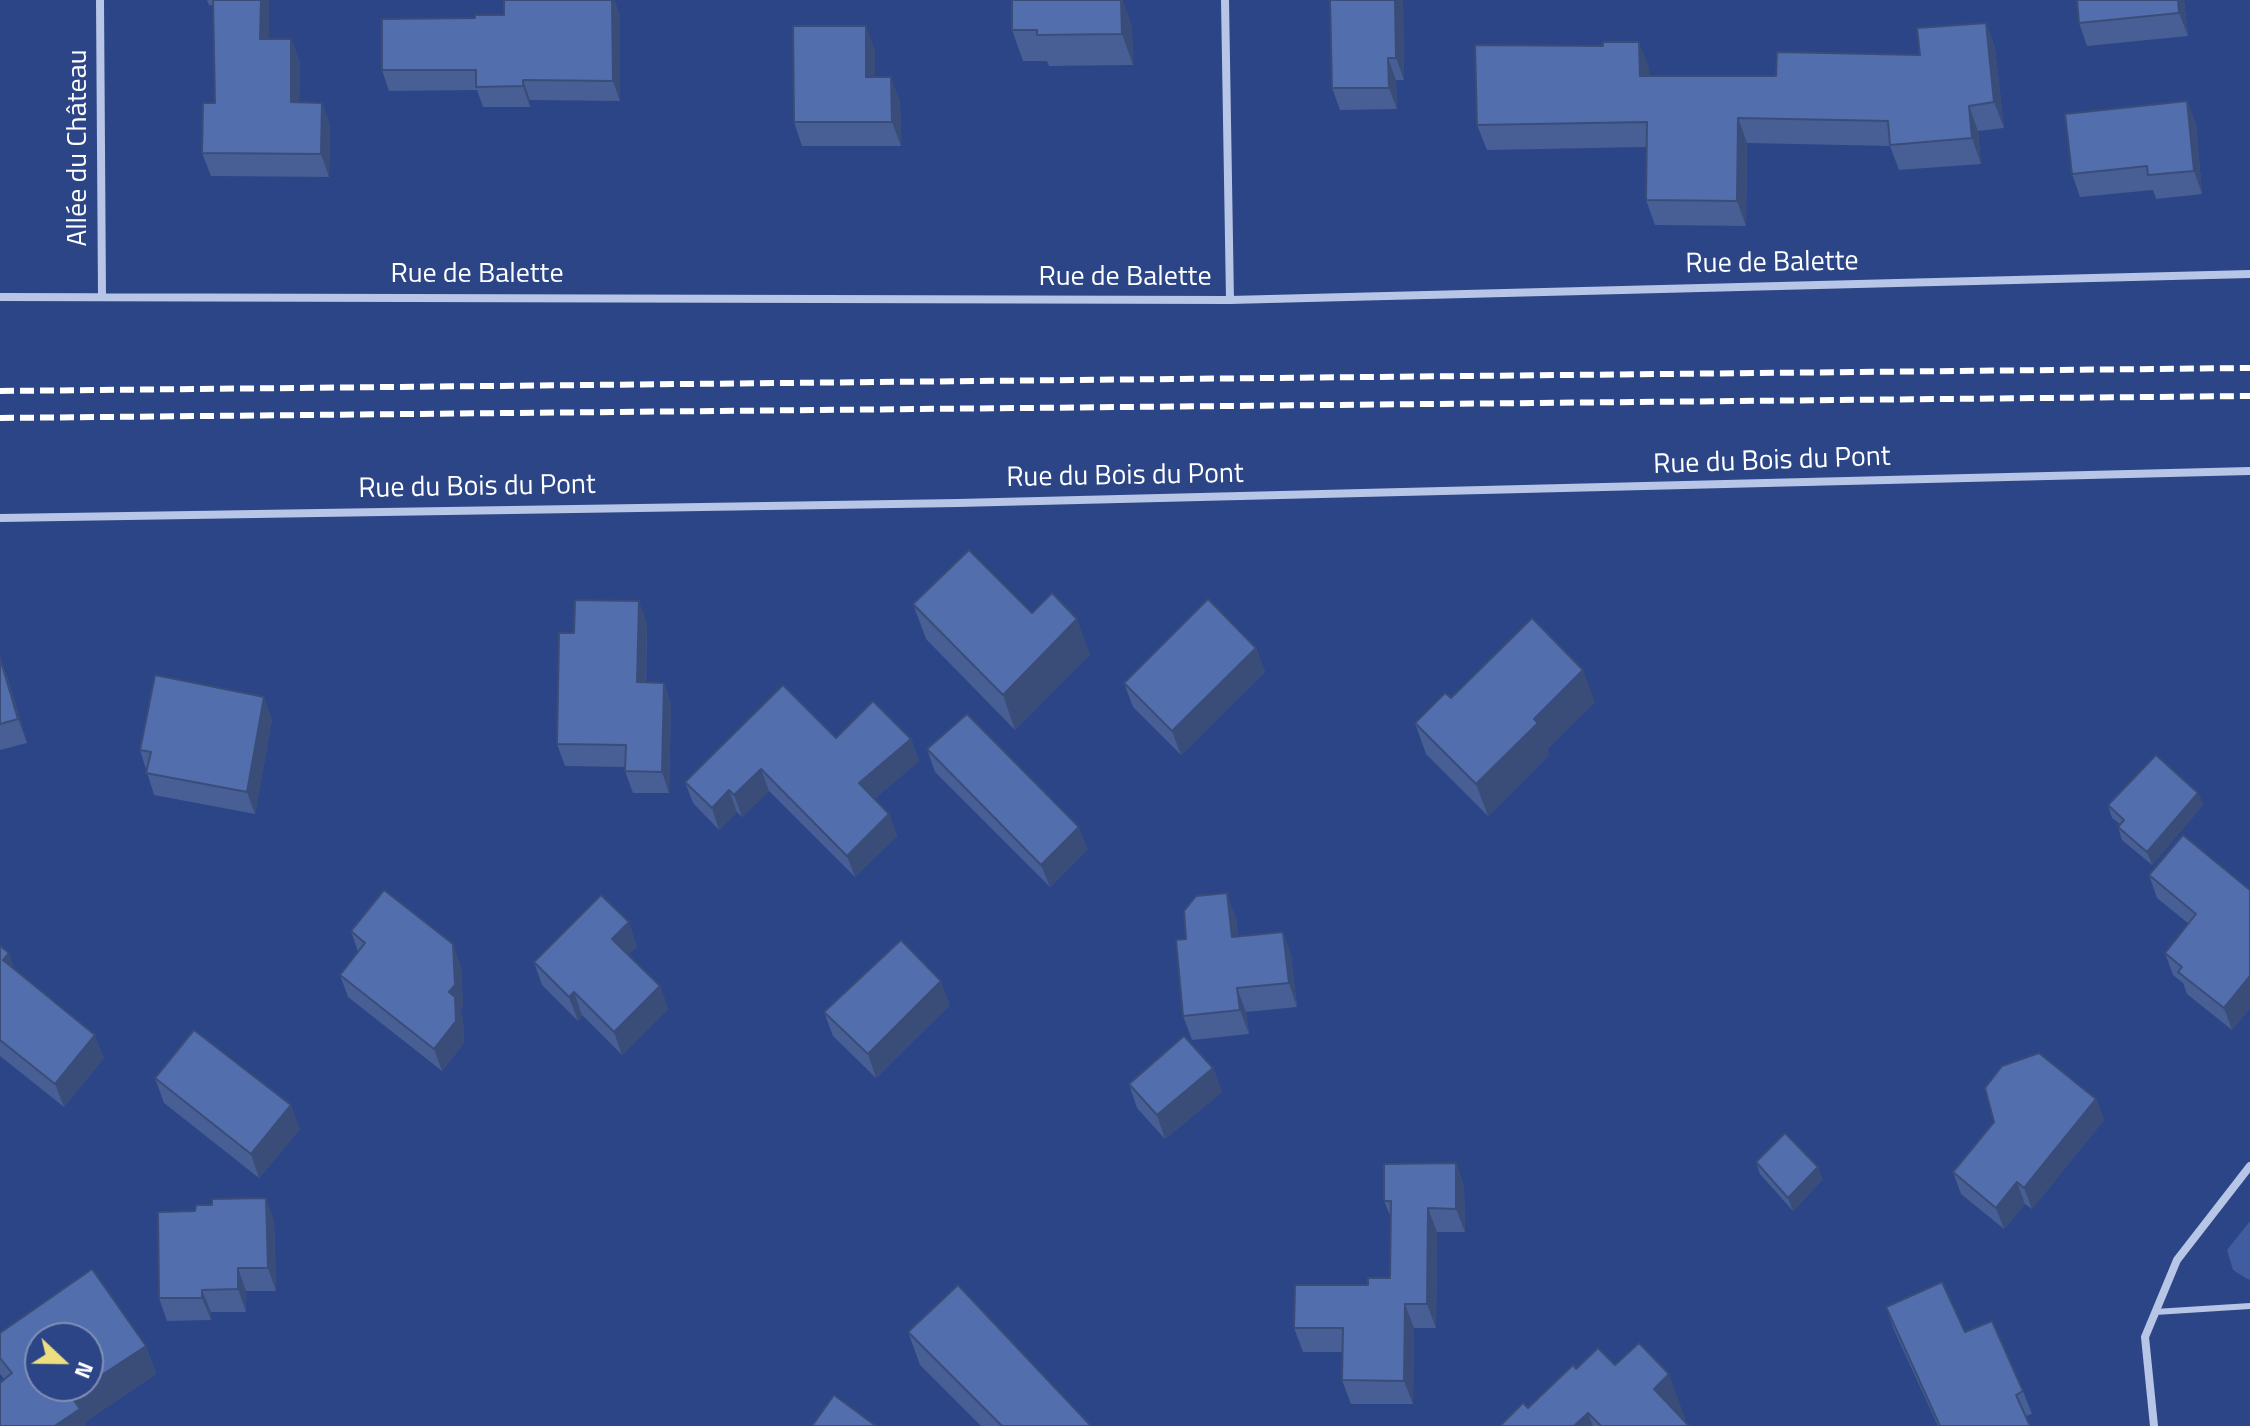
<!DOCTYPE html>
<html>
<head>
<meta charset="utf-8">
<style>
  body { margin:0 }
  #map { position:relative; width:2250px; height:1426px; overflow:hidden; background:#2b4586; font-family:"Titillium Web",sans-serif }
  canvas { display:block }
  .north { position:absolute; left:24px; top:1322px; width:80px; height:80px; box-sizing:border-box; background:#2b4586; border:2px solid #808fb6; border-radius:50%; rotate:112deg; font-size:22px; font-weight:700; line-height:32px; text-align:center; color:#fff }
  .north::after { content:''; display:block; margin:auto; width:28px; height:36px; background:#edde7f; clip-path:polygon(50% 0,100% 100%,50% 72%,0 100%) }
</style>
</head>
<body>
<div id="map">
<canvas width="2250" height="1426"></canvas>
<div class="north">N</div>
</div>
<script>
const ctx = document.querySelector('canvas').getContext('2d');
ctx.lineJoin = 'round';
function fill(path, color) {
  ctx.fillStyle = color;
  ctx.fill(path, 'evenodd');
}
function toPath(rows) {
  const path = new Path2D();
  for (const r of rows) {
    path.moveTo(r[0], r[1]);
    for (let i = 2; i < r.length; i += 2) path.lineTo(r[i], r[i + 1]);
  }
  return path;
}
function trace(path, color, width, dash) {
  ctx.strokeStyle = color;
  ctx.lineWidth = width;
  ctx.lineCap = dash ? 'butt' : 'round';
  ctx.setLineDash(dash || []);
  ctx.stroke(path);
}
function drawText(font, color, halo, rows, align = 'center') {
  ctx.font = font + ' "Titillium Web",sans-serif';
  ctx.lineWidth = 8;
  ctx.setLineDash([]);
  ctx.textBaseline = 'middle';
  ctx.strokeStyle = halo;
  ctx.fillStyle = color;
  for (const [text, x, y, turn = 0] of rows) {
    ctx.save();
    ctx.translate(x, y);
    ctx.rotate((+turn || 0) * Math.PI / 180);
    ctx.textAlign = isNaN(turn) ? turn : align;
    if (halo) ctx.strokeText(text, 0, 0);
    ctx.fillText(text, 0, 0);
    ctx.restore();
  }
}
fill(toPath([
  [2250,1221,2250,1278,2249,1280,2233,1270,2227,1250]
]), '#405da2');
trace(toPath([
  [2155,1312,2250,1306]
]), '#b7c5e7', 6);
trace(toPath([
  [100,0,102,296],
  [1225,0,1230,300],
  [0,297,1230,300,2250,274],
  [0,518,958,503,2250,471],
  [2154,1426,2145,1337,2177,1260,2250,1166]
]), '#b7c5e7', 8);
trace(toPath([
  [0,391,2250,368],
  [0,418,2250,396]
]), '#fff', 6, [14, 6]);
fill(toPath([
  [207,0,269,0,269,39,291,39,300,63,299,103,322,103,330,126,329,177,211,176,202,153,215,103,213,5,209,5],
  [504,0,614,0,620,16,620,101,530,100,530,107,483,107,477,90,389,91,382,70,475,18,504,15],
  [1403,0,1404,80,1396,80,1397,109,1340,110,1332,88],
  [2077,0,2184,0,2188,36,2087,46,2079,23],
  [1986,23,1995,48,2004,128,1978,131,1981,164,1899,170,1890,146,1747,143,1746,226,1655,225,1646,200,1647,147,1487,150,1477,125,1649,67,1649,76,1776,76,1920,55],
  [1132,26,1133,65,1049,66,1047,61,1023,61,1012,30],
  [875,50,875,77,900,101,901,146,802,146,794,122],
  [2187,101,2196,124,2202,194,2156,199,2153,190,2080,197,2072,174],
  [913,604,1090,654,1015,730,926,639],
  [647,623,646,682,664,683,671,705,669,793,633,793,625,771,625,767,565,766,557,744,574,633],
  [1256,648,1265,672,1181,755,1133,707,1124,683],
  [0,658,9,682,27,743,0,750],
  [1451,698,1595,702,1547,749,1549,755,1488,816,1426,754,1415,723],
  [272,719,255,814,154,795,140,750],
  [836,738,911,739,919,761,874,799,889,814,897,836,855,877,769,791,742,817,737,812,719,830,693,803,685,782],
  [927,749,1088,849,1050,887,935,772],
  [2198,793,2203,805,2152,865,2122,840,2118,827,2120,824,2112,818,2108,805],
  [2149,875,2250,890,2250,1008,2232,1030,2187,994,2183,983,2173,975,2165,953,2189,924,2157,898],
  [1236,917,1238,936,1283,932,1291,956,1297,1007,1246,1012,1249,1034,1192,1040,1183,1016,1186,939],
  [351,931,461,966,463,1007,460,1010,463,1019,464,1043,442,1071,348,997,340,975,358,952],
  [0,946,14,969,104,1058,64,1107,0,1056],
  [637,946,628,955,660,986,668,1009,622,1055,582,1015,578,1021,542,985,534,962],
  [950,1005,876,1078,833,1036,824,1012],
  [1213,1068,1222,1092,1165,1139,1137,1108,1129,1084],
  [155,1078,300,1129,259,1178,164,1103],
  [2096,1099,2104,1120,2032,1209,2025,1204,2004,1229,1961,1194,1953,1172],
  [1756,1162,1823,1179,1793,1211,1760,1174],
  [1456,1163,1464,1187,1465,1232,1437,1232,1436,1328,1414,1328,1413,1404,1351,1404,1342,1380,1342,1352,1303,1352,1294,1328,1368,1285,1390,1278,1391,1218,1384,1201],
  [195,1211,274,1221,276,1291,246,1291,246,1312,211,1312,211,1320,167,1321,159,1298],
  [1886,1307,1965,1332,2023,1391,2032,1414,2026,1416,2030,1426,1938,1426,1894,1330],
  [908,1332,1091,1426,981,1426,920,1365],
  [0,1333,146,1346,156,1374,85,1422,86,1426,0,1426,5,1380,0,1374],
  [1615,1365,1685,1418,1683,1420,1689,1426,1500,1426,1528,1408,1576,1369]
]), '#475f95');
fill(toPath([
  [261,0,269,0,269,62,260,39],
  [612,0,614,0,620,16,620,101,613,81],
  [1121,0,1123,0,1132,26,1133,65,1122,34],
  [1395,0,1403,0,1404,80,1396,58],
  [2178,0,2184,0,2188,36,2179,13],
  [1986,23,1995,48,2004,128,1994,102],
  [866,26,875,50,875,101,866,77],
  [291,39,300,63,299,126,291,102],
  [1639,42,1649,67,1649,101,1640,76],
  [1388,58,1396,80,1397,109,1389,88],
  [891,77,900,101,901,146,892,122],
  [523,80,530,100,530,107,523,86],
  [2187,101,2196,124,2202,194,2194,171],
  [322,103,330,126,329,177,321,154],
  [1969,106,1978,131,1981,164,1972,138],
  [1738,118,1747,143,1746,226,1737,201],
  [639,601,647,623,645,704,637,682],
  [1077,619,1090,654,1015,730,1003,695],
  [1256,648,1265,672,1181,755,1172,731],
  [0,658,9,682,27,743,18,719],
  [1583,670,1595,702,1547,749,1549,755,1488,816,1476,784,1534,719],
  [664,683,671,705,669,793,662,772],
  [264,697,272,719,255,814,247,792],
  [911,739,919,761,867,805,859,783],
  [761,769,769,791,742,817,734,795],
  [729,790,737,812,719,830,712,808],
  [2198,793,2203,805,2152,865,2147,852],
  [889,814,897,836,855,877,847,856],
  [1079,827,1088,849,1050,887,1041,865],
  [1227,893,1236,917,1241,961,1232,937],
  [629,922,637,946,621,963,612,939],
  [1283,932,1291,956,1297,1007,1289,983],
  [453,944,461,966,463,1007,460,1010,463,1019,464,1043,442,1071,434,1049,449,992],
  [9,953,17,976,3,960],
  [2250,976,2250,1008,2232,1030,2224,1008],
  [941,981,950,1005,876,1078,868,1054],
  [660,986,668,1009,622,1055,614,1032],
  [1237,988,1246,1012,1249,1034,1240,1010],
  [574,992,582,1015,578,1021,569,997],
  [95,1035,104,1058,64,1107,55,1084],
  [1213,1068,1222,1092,1165,1139,1157,1115],
  [2096,1099,2104,1120,2032,1209,2024,1188],
  [291,1105,300,1129,259,1178,251,1154],
  [1456,1163,1464,1187,1465,1232,1456,1209],
  [1818,1167,1823,1179,1793,1211,1788,1198],
  [2017,1182,2025,1204,2004,1229,1996,1208],
  [266,1198,274,1221,276,1291,268,1268],
  [1428,1208,1437,1232,1436,1328,1427,1304],
  [238,1268,246,1291,246,1312,238,1289],
  [202,1290,211,1312,211,1320,202,1298],
  [1405,1304,1414,1328,1413,1404,1404,1381],
  [146,1346,156,1374,85,1422,86,1426,56,1426,71,1396,85,1386,88,1386,88,1384],
  [1669,1374,1685,1418,1676,1426,1654,1389],
  [1588,1413,1593,1426,1574,1426]
]), '#3a4d79');
const building = toPath([
  [213,0,261,0,260,39,291,39,291,102,322,103,321,154,202,153,203,103,215,103,213,0],
  [504,0,612,0,613,81,523,80,523,86,476,87,476,70,382,70,382,19,475,18,475,15,504,15,504,0],
  [1012,0,1121,0,1122,34,1037,35,1037,30,1012,30,1012,0],
  [1330,0,1395,0,1396,58,1388,58,1389,88,1332,88,1330,0],
  [2077,0,2178,0,2179,13,2079,23,2077,0],
  [1986,23,1994,102,1969,106,1972,138,1890,145,1888,121,1738,118,1737,201,1646,200,1647,122,1477,125,1475,45,1603,46,1603,42,1639,42,1640,76,1776,76,1777,52,1920,55,1917,28,1986,23],
  [793,26,866,26,866,77,891,77,892,122,794,122,793,26],
  [2187,101,2194,171,2148,175,2147,166,2072,174,2065,114,2187,101],
  [969,550,1032,613,1052,593,1077,619,1003,695,913,604,969,550],
  [1208,599,1256,648,1172,731,1124,683,1208,599],
  [575,600,639,601,637,682,664,683,662,772,625,771,626,745,557,744,559,633,574,633,575,600],
  [1532,618,1583,670,1534,719,1538,723,1476,784,1415,723,1445,693,1451,698,1532,618],
  [0,658,18,719,0,724,0,658],
  [155,675,264,697,247,792,146,773,151,752,140,750,155,675],
  [783,685,836,738,873,701,911,739,859,783,889,814,847,856,761,769,734,795,729,790,712,808,685,782,783,685],
  [967,714,1079,827,1041,865,927,749,967,714],
  [2156,755,2198,793,2147,852,2118,827,2124,820,2108,805,2156,755],
  [2183,835,2250,890,2250,976,2224,1008,2178,972,2182,967,2165,953,2196,914,2149,875,2183,835],
  [384,890,453,944,455,985,449,992,455,997,456,1021,434,1049,340,975,365,943,351,931,384,890],
  [1227,893,1232,937,1283,932,1289,983,1237,988,1240,1010,1183,1016,1176,940,1186,939,1184,911,1196,896,1227,893],
  [601,895,629,922,612,939,660,986,614,1032,574,992,569,997,534,962,601,895],
  [901,940,941,981,868,1054,824,1012,901,940],
  [0,946,9,953,3,960,95,1035,55,1084,0,1040,0,946],
  [194,1030,291,1105,251,1154,155,1078,194,1030],
  [1184,1036,1213,1068,1157,1115,1129,1084,1184,1036],
  [2039,1053,2096,1099,2024,1188,2017,1182,1996,1208,1953,1172,1994,1122,1985,1088,2002,1066,2039,1053],
  [1785,1133,1818,1167,1788,1198,1756,1162,1785,1133],
  [1456,1163,1456,1209,1428,1208,1427,1304,1405,1304,1404,1381,1342,1380,1343,1328,1294,1328,1295,1285,1368,1285,1368,1278,1390,1278,1391,1201,1384,1201,1384,1164,1456,1163],
  [266,1198,268,1268,238,1268,238,1289,202,1290,202,1298,159,1298,158,1212,195,1211,196,1205,212,1205,212,1199,266,1198],
  [92,1269,146,1346,88,1384,88,1338,40,1338,40,1386,85,1386,71,1396,80,1409,56,1425,57,1426,0,1426,0,1383,12,1373,0,1358,0,1333,92,1269],
  [1942,1282,1965,1332,1992,1321,2023,1391,2016,1395,2030,1426,1940,1426,1886,1307,1942,1282],
  [958,1285,1091,1426,1002,1426,908,1332,958,1285],
  [1639,1343,1669,1374,1654,1389,1689,1426,1601,1426,1588,1413,1574,1426,1500,1426,1523,1403,1528,1408,1573,1365,1576,1369,1598,1348,1615,1365,1639,1343],
  [834,1395,876,1426,812,1426,834,1395]
]);
fill(building, '#536ead');
trace(building, '#3a4d79', 2);
drawText('28px', '#fff', '#2b4586', [
  ["Allée du Château",79,148,-90],
  ["Rue de Balette",1772,264,-1],
  ["Rue de Balette",477,275],
  ["Rue de Balette",1125,278],
  ["Rue du Bois du Pont",1772,462,-2],
  ["Rue du Bois du Pont",1125,477,-1],
  ["Rue du Bois du Pont",477,488,-1]
]);
</script>
</body>
</html>
